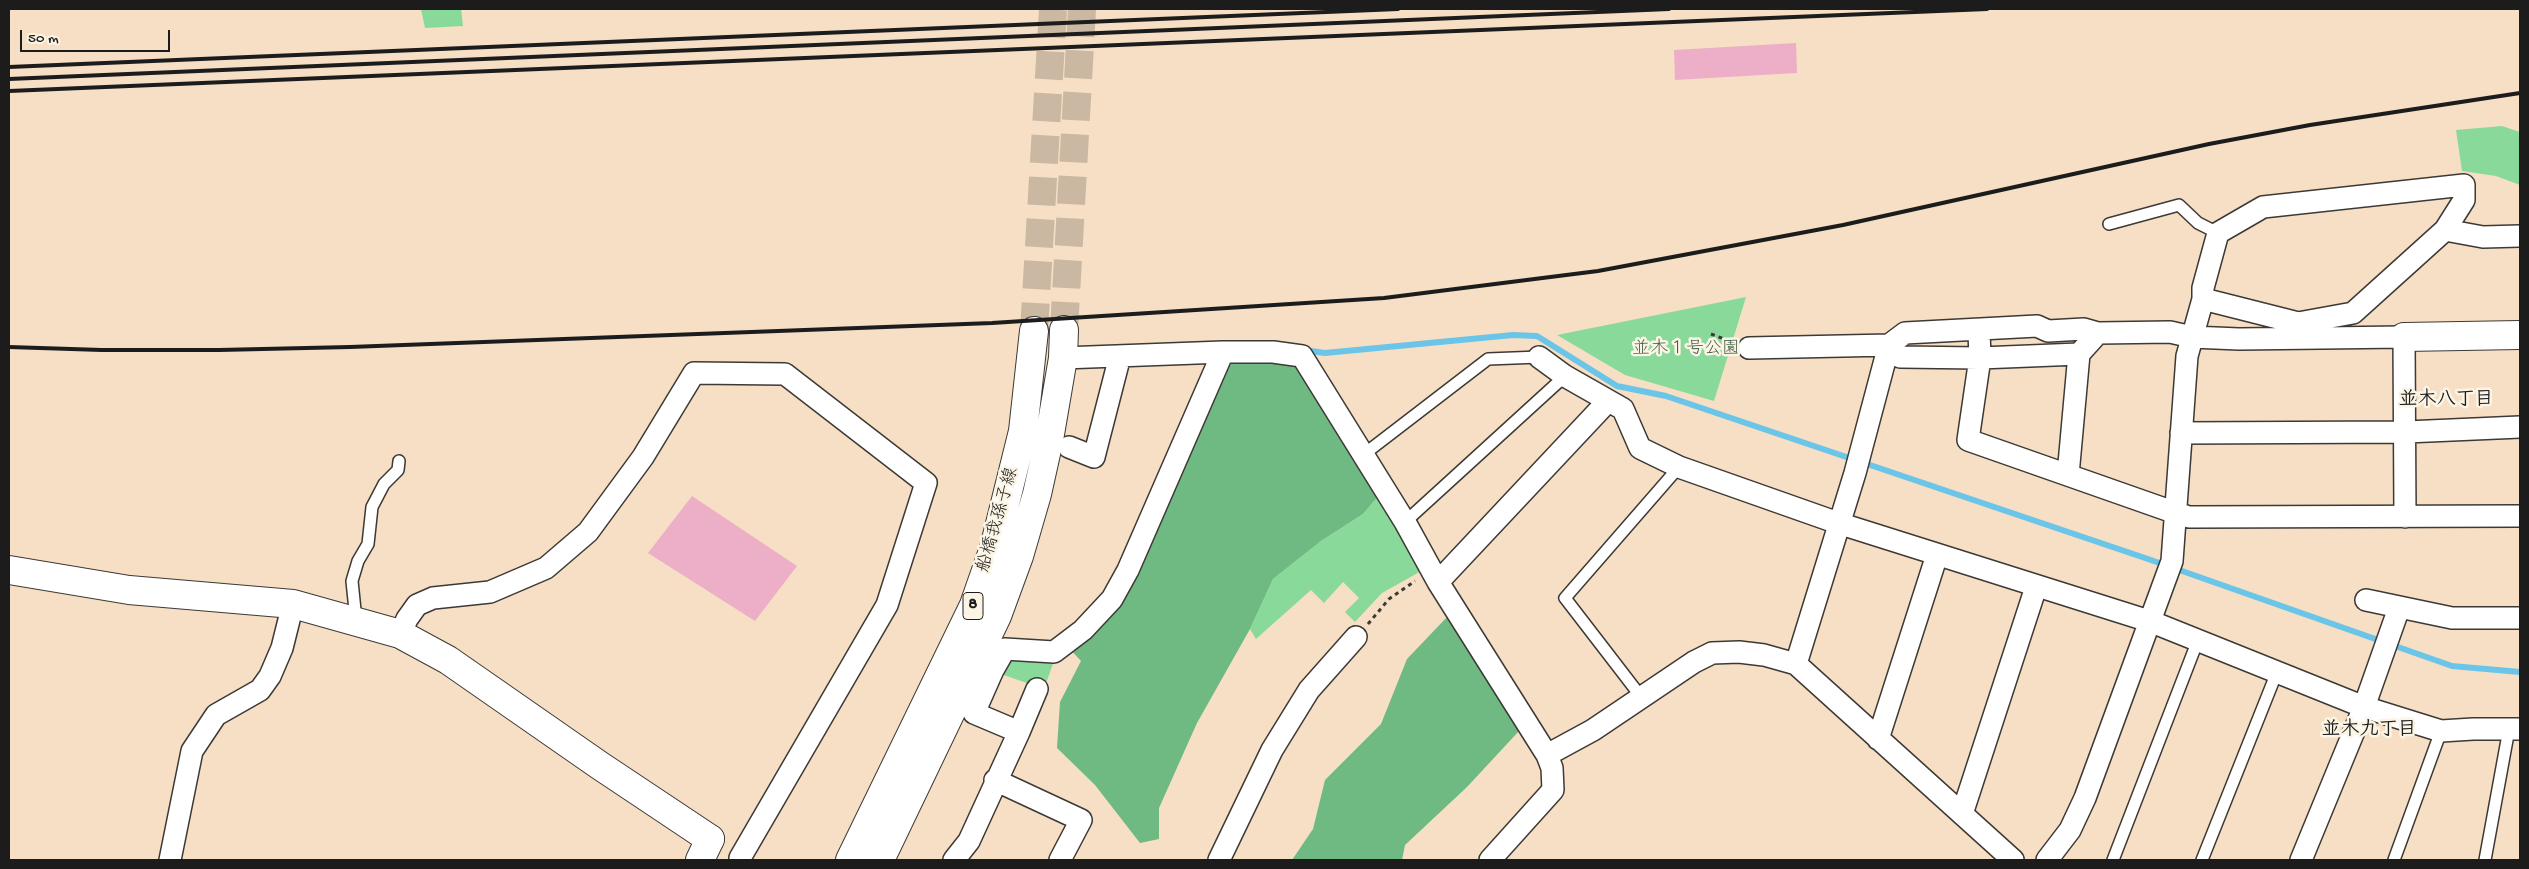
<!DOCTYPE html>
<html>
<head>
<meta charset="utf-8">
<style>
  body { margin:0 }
  #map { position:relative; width:2529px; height:869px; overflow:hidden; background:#f6dfc4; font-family:"Gochi Hand",sans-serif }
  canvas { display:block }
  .frame { position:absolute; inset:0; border:10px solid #1c1c1c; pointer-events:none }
  .scale { position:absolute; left:20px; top:30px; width:150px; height:22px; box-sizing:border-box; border:2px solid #1c1c1c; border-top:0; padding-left:6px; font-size:15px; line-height:18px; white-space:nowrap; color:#1c1c1c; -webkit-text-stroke:4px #fcf5e5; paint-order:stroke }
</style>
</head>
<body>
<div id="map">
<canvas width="2529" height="869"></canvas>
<div class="frame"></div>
<div class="scale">50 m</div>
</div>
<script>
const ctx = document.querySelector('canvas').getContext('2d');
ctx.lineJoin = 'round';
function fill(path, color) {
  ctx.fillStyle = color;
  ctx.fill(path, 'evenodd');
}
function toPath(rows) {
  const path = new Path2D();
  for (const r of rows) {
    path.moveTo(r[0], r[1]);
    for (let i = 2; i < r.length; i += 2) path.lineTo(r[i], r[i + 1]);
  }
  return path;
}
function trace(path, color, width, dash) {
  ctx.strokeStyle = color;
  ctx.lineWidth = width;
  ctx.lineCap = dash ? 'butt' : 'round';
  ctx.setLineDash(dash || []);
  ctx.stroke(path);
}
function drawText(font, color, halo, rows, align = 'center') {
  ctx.font = font + ' "Gochi Hand","Klee One",sans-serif';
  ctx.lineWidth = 5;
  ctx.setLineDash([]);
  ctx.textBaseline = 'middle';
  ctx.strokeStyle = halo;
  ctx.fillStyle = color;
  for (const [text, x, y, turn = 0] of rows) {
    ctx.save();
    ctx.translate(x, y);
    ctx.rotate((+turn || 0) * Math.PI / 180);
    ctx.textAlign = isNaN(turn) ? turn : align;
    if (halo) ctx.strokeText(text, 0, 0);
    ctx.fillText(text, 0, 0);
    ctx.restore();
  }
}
fill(toPath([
  [421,9,461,9,463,26,425,28],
  [2502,126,2520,132,2520,185,2496,176,2462,171,2456,130],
  [1746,297,1714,401,1625,375,1557,335],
  [1380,494,1423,570,1382,593,1355,622,1345,612,1359,598,1343,582,1324,603,1311,590,1256,639,1250,629,1273,579,1321,541,1363,514],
  [1006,656,1055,658,1044,689,998,673]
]), '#89da9a');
fill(toPath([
  [1266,360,1301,366,1380,494,1363,514,1321,541,1273,579,1250,629,1197,723,1159,808,1159,839,1140,843,1095,785,1057,748,1060,702,1081,661,1069,648,1086,636,1227,362],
  [1447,617,1519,731,1467,787,1405,845,1402,860,1292,860,1313,829,1325,780,1381,724,1407,659]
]), '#6eba82');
trace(toPath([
  [1304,350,1325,353,1513,335,1537,336,1617,386,1666,396,2148,559,2452,666,2520,672]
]), '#6bc5e8', 6);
fill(toPath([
  [1796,43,1797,73,1675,80,1674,50],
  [692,496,797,566,755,621,648,553]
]), '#ecafc7');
trace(toPath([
  [1064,330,1082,9],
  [1034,331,1053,9]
]), '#cab8a2', 28, [28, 14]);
const lane = toPath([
  [2109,224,2179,205,2198,223,2218,233],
  [1363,455,1488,359,1539,357],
  [1405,522,1565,376],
  [356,620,352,581,358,561,368,544,372,507,384,484,398,470,399,461],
  [1642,698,1565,598,1679,467],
  [2113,860,2198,640],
  [2202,860,2277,672],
  [2394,860,2441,731],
  [2485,860,2509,729]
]);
const street = toPath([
  [2445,230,2483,237,2520,236],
  [1979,331,1980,358,1968,440,2176,513,2189,517,2520,516],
  [1749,348,1889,345,1900,357,1980,358,2079,354,2098,333],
  [1539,357,1565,376,1623,409,1640,448,1679,467,1838,523,2152,622,2364,707,2441,731,2473,729,2520,729],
  [1063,358,1223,352,1273,352,1302,356,1405,522,1438,582,1547,755,1552,768,1553,790,1490,860],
  [2181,433,2406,432,2520,427],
  [1069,447,1094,457,1120,356],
  [2068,475,2079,354],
  [1438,582,1608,401],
  [2366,600,2452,618,2520,618],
  [400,634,407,619,417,605,433,598,490,592,546,568,588,532,643,457,694,373,785,374,926,483,887,605,740,858],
  [1796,664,1855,473,1889,345,1905,333,2037,326,2048,331,2084,329,2098,333,2170,332,2192,337,2239,339,2404,337,2405,517],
  [1019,732,1037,689],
  [1878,739,1937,555],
  [1547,755,1593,730,1694,662,1712,653,1739,652,1764,655,1796,664,2013,860],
  [995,780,1081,820,1060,860],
  [1962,814,2036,587],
  [170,860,192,751,216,715,260,690,270,676,282,648,293,604],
  [954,860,969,841,1019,732,974,713,993,670,1005,649,1054,652,1083,630,1112,599,1128,570,1223,352],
  [1219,860,1272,750,1309,690,1356,637],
  [2047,860,2070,830,2085,798,2172,561,2187,356,2203,299,2203,288,2218,233,2263,207,2464,185,2464,200,2445,230,2353,313,2298,323,2203,299],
  [2301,860,2364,707,2399,608]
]);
const secondary = toPath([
  [2404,337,2520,335],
  [9,570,129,590,293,604,400,634,448,660,599,765,710,839]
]);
const primary = toPath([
  [700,860,710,839],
  [850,860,974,605,994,548,1023,431,1034,331],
  [880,860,997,616,1019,556,1037,494,1049,440,1063,358,1064,330]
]);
trace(lane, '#3d3935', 14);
trace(street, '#3d3935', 24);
trace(secondary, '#3d3935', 30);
trace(primary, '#3d3935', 30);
trace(toPath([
  [1711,334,1732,342],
  [1368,624,1389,599,1415,581]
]), '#3d3935', 3, [4, 4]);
trace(lane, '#fff', 11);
trace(street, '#fff', 21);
trace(secondary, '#fff', 28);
trace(primary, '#fff', 28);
trace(toPath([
  [9,67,1398,9],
  [9,79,1669,9],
  [9,91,1987,9],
  [9,347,102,350,219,350,350,347,992,323,1384,298,1598,271,1843,225,2209,144,2310,125,2520,93]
]), '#1c1c1c', 4);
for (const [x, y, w] of [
  [973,606,20]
]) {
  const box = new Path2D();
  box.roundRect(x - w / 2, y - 13.5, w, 27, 4);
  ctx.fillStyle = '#fcf5e5';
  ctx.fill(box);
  trace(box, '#1c1c1c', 1);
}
drawText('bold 16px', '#1c1c1c', null, [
  ["8",973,606]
]);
drawText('18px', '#425e48', '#fcf5e5', [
  ["並木１号公園",1686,350]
]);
drawText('18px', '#1c1c1c', '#fcf5e5', [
  ["船橋我孫子線",999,520,-74]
]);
drawText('bold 19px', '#1c1c1c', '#fcf5e5', [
  ["並木八丁目",2446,401],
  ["並木九丁目",2369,731]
]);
</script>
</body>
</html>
